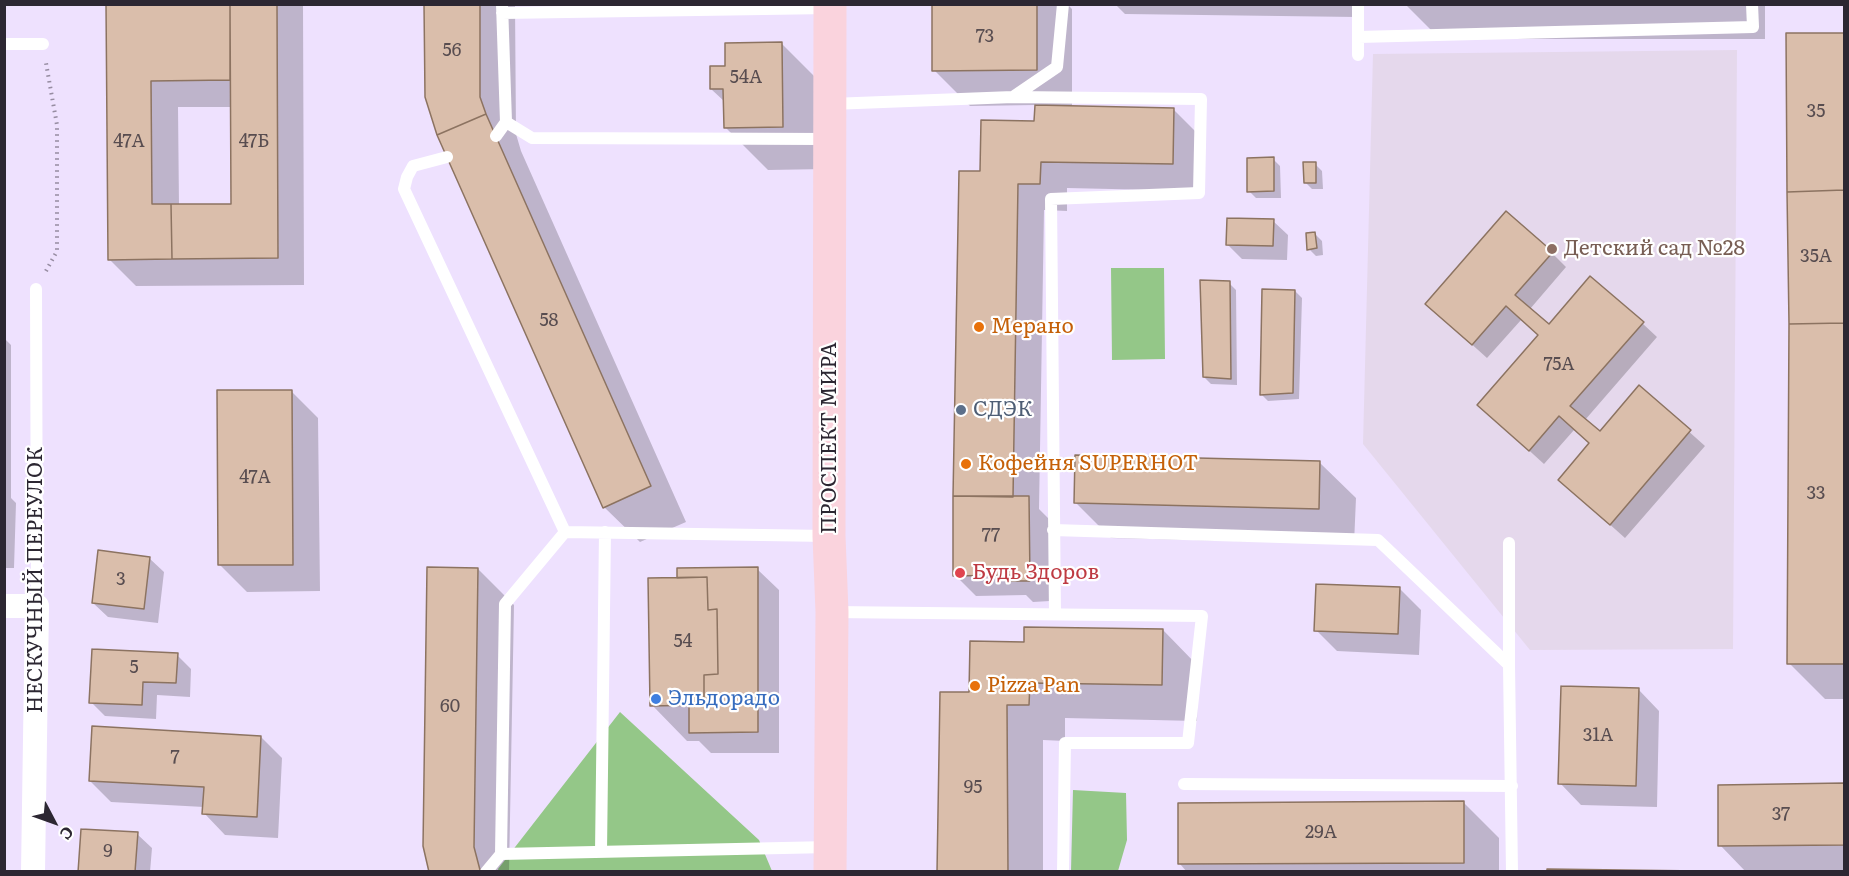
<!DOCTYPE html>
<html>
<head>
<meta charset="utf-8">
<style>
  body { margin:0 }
  #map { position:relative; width:1849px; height:876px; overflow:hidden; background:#eee1fe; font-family:Literata,serif }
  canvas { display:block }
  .frame { position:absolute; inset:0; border:6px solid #2c2732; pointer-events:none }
  .north { position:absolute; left:24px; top:792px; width:60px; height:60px; -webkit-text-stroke:4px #fff; paint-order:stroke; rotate:131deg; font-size:16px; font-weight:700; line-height:24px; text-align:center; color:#2c2732 }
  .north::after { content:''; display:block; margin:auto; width:21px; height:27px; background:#2c2732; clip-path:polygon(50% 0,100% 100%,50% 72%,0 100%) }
</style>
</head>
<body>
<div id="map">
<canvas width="1849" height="876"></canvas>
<div class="frame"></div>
<div class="north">С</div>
</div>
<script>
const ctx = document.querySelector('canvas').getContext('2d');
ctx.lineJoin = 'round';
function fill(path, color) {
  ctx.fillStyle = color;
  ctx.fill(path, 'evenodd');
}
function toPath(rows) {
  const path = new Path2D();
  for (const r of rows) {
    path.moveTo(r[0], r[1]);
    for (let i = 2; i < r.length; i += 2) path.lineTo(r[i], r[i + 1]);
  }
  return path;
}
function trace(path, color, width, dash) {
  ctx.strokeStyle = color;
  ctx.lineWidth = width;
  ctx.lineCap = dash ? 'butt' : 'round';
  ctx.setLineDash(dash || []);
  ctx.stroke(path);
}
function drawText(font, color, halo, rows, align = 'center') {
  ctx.font = font + ' Literata,serif';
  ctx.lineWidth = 4.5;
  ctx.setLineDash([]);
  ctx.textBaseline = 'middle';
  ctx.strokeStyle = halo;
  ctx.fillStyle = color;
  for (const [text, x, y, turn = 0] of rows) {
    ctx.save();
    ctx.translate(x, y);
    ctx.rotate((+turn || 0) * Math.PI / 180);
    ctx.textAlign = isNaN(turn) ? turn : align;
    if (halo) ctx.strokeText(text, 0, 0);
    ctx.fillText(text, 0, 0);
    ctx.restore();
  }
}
fill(toPath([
  [1737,50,1733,649,1530,650,1363,444,1373,54]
]), '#e5d8ec');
fill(toPath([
  [1111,268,1164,268,1165,359,1112,360],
  [620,712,759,840,772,871,499,872,498,869],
  [1073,790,1126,793,1127,840,1118,871,1071,871]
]), '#94c788');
fill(toPath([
  [107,4,303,4,304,285,136,286,109,259],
  [178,107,232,107,232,205,179,206],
  [426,4,515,4,516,134,521,151,686,522,640,542,604,507],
  [933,4,1067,4,1072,9,1072,108,1173,109,1200,136,1199,191,1067,188,1067,211,1044,210,1039,509,1049,519,1050,601,1033,602,1026,595,976,596,955,575,981,172,1036,122,1036,105,970,106,934,70],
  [1115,4,1356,4,1356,17,1125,14],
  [1405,4,1765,4,1765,39,1440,39],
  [1844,34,1844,699,1825,699,1789,663,1791,323,1788,35],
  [782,44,825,87,826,169,768,170,725,127,725,102,711,89,727,67],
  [1273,159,1280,166,1281,198,1256,198,1249,191],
  [1315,164,1322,171,1323,189,1312,189,1305,182],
  [1273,221,1288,235,1287,260,1242,259,1227,244],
  [1315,234,1322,241,1323,255,1316,256,1309,249],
  [1552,253,1566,267,1530,309,1549,326,1642,323,1657,337,1585,420,1600,433,1639,387,1705,446,1625,538,1560,480,1590,444,1574,430,1544,464,1479,405,1539,336,1521,320,1487,358,1427,304],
  [1229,283,1236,290,1237,385,1211,384,1204,377],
  [1295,291,1302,298,1299,399,1268,401,1261,394],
  [4,338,11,345,11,498,16,503,14,568,4,568],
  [291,391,318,418,320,591,247,592,220,565],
  [1320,463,1356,498,1354,544,1111,538,1075,502],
  [149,558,164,572,158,623,108,617,93,603],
  [478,569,514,605,509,872,430,872],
  [757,569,779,590,779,753,711,753,699,741,687,741,652,705,678,579],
  [1400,589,1421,610,1419,655,1337,651,1316,630],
  [1163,630,1198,666,1197,721,1065,718,1065,741,1043,740,1043,872,939,872,971,694,1025,644],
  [177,655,191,669,190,697,157,695,156,719,105,716,91,702],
  [1638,689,1659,711,1657,807,1581,805,1560,783],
  [261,737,282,758,278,838,225,835,204,813,204,807,111,802,90,781],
  [1844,785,1844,872,1746,872,1720,845,1719,786],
  [1463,802,1499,838,1499,872,1187,872,1180,864],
  [137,834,152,848,150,872,80,872]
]), '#0003');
const building = toPath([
  [106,4,230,4,230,80,151,81,152,204,171,204,172,259,108,260,106,4],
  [230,4,277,4,278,258,172,259,171,204,231,204,230,4],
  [424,4,480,4,480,97,486,114,437,135,425,97,424,4],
  [932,4,1037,4,1037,70,932,71,932,4],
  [1786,33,1844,33,1844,190,1787,192,1786,33],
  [782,42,783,127,724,128,723,89,710,89,710,66,725,66,725,43,782,42],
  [1035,105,1174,108,1173,164,1041,162,1040,184,1018,184,1013,497,953,496,959,171,980,171,981,120,1034,121,1035,105],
  [486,114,651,486,603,508,437,135,486,114],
  [1274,157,1274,191,1247,192,1247,158,1274,157],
  [1303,162,1316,162,1316,183,1304,183,1303,162],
  [1844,190,1844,323,1789,324,1787,192,1844,190],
  [1506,211,1553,252,1515,295,1549,324,1590,276,1644,322,1570,406,1600,431,1639,385,1691,430,1610,525,1558,480,1589,443,1559,416,1529,451,1477,405,1538,335,1506,306,1472,345,1425,304,1506,211],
  [1227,218,1274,219,1273,246,1226,245,1227,218],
  [1315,232,1317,248,1307,250,1306,233,1315,232],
  [1200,280,1230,281,1231,379,1203,377,1200,280],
  [1262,289,1295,290,1293,393,1260,395,1262,289],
  [1844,323,1844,664,1787,664,1789,324,1844,323],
  [217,390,292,390,293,565,218,565,217,390],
  [1075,455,1320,461,1319,509,1074,503,1075,455],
  [953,496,1029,496,1030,581,1010,581,1010,575,953,576,953,496],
  [98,550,150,557,144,609,92,603,98,550],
  [427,567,478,568,474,847,480,870,478,872,429,872,423,846,427,567],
  [758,567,758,732,689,733,689,705,704,705,704,675,718,674,717,609,708,610,707,577,677,578,677,568,758,567],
  [707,577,708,610,717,609,718,674,704,675,704,705,650,706,648,578,707,577],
  [1316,584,1400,587,1398,634,1314,631,1316,584],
  [1024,627,1163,629,1162,685,1030,683,1029,705,1007,705,1008,872,937,872,940,692,969,692,970,641,1024,642,1024,627],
  [92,649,178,653,176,683,143,682,142,705,89,703,92,649],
  [1561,686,1639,688,1636,786,1558,784,1561,686],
  [92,726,261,736,257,817,202,814,204,787,89,781,92,726],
  [1844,783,1844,845,1718,846,1718,785,1844,783],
  [1464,801,1464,863,1178,864,1178,803,1464,801],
  [81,829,138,832,135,872,78,872,81,829],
  [1547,869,1700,871,1700,872,1547,872,1547,869]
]);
fill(building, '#dabeab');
trace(building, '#8c7361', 1.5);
trace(toPath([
  [46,271,57,251,57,125,46,63]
]), '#968ca1', 4, [1.5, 4.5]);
trace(toPath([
  [502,13,829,8],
  [1358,37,1753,27,1752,4],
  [4,44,43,44],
  [1358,55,1358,4],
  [1013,97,1201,99,1199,193,1051,199,1055,614],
  [831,104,1013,97,1057,67,1063,4],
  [506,122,532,138,827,139],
  [496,136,506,122,502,4],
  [447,157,413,166,407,177,404,189,565,532,828,536],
  [36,289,37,606],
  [1053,530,1378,540,1509,665,1512,872],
  [833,612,1202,616,1188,743,1065,743,1063,872],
  [1509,665,1509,543],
  [1184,784,1512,786],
  [601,852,605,532],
  [501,854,830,847],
  [486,872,501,854,505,604,565,532]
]), '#fff', 12);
trace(toPath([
  [4,606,37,606,33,872]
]), '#fff', 24);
trace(toPath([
  [830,872,832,612,829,536,830,4]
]), '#fad3dd', 33);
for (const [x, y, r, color] of [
  [1552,249,6,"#8d6e63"],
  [979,327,6,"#e8710a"],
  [961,410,6,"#5c6f8a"],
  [966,464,6,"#e8710a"],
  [960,573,6,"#e0444e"],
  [975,686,6,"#e8710a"],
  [656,699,6,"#3f7fe0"]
]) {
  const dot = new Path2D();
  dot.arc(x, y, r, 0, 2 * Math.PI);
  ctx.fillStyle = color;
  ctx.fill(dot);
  trace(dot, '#fff', 2);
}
drawText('18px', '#584d50', null, [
  ["73",985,37],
  ["56",452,51],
  ["54А",746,78],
  ["35",1816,112],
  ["47А",129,142],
  ["47Б",254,142],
  ["35А",1816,257],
  ["58",549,321],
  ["75А",1559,365],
  ["47А",255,478],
  ["33",1816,494],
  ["77",991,536],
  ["3",121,580],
  ["54",683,642],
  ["5",134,668],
  ["60",450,707],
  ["31А",1598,736],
  ["7",175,758],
  ["95",973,788],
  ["37",1781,815],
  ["29А",1321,833],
  ["9",108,852]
]);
drawText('21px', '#785e54', '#fff', [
  ["Детский сад №28",1564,249]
], 'left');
drawText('21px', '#c56008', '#fff', [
  ["Мерано",991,327],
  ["Кофейня SUPERHOT",978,464],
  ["Pizza Pan",987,686]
], 'left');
drawText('21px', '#4e5e75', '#fff', [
  ["СДЭК",973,410]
], 'left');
drawText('21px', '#2c2732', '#fff', [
  ["ПРОСПЕКТ МИРА",830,438,-90],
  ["НЕСКУЧНЫЙ ПЕРЕУЛОК",36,580,-90]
]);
drawText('21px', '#be3a42', '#fff', [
  ["Будь Здоров",972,573]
], 'left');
drawText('21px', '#366cbe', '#fff', [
  ["Эльдорадо",668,699]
], 'left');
</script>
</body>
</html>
